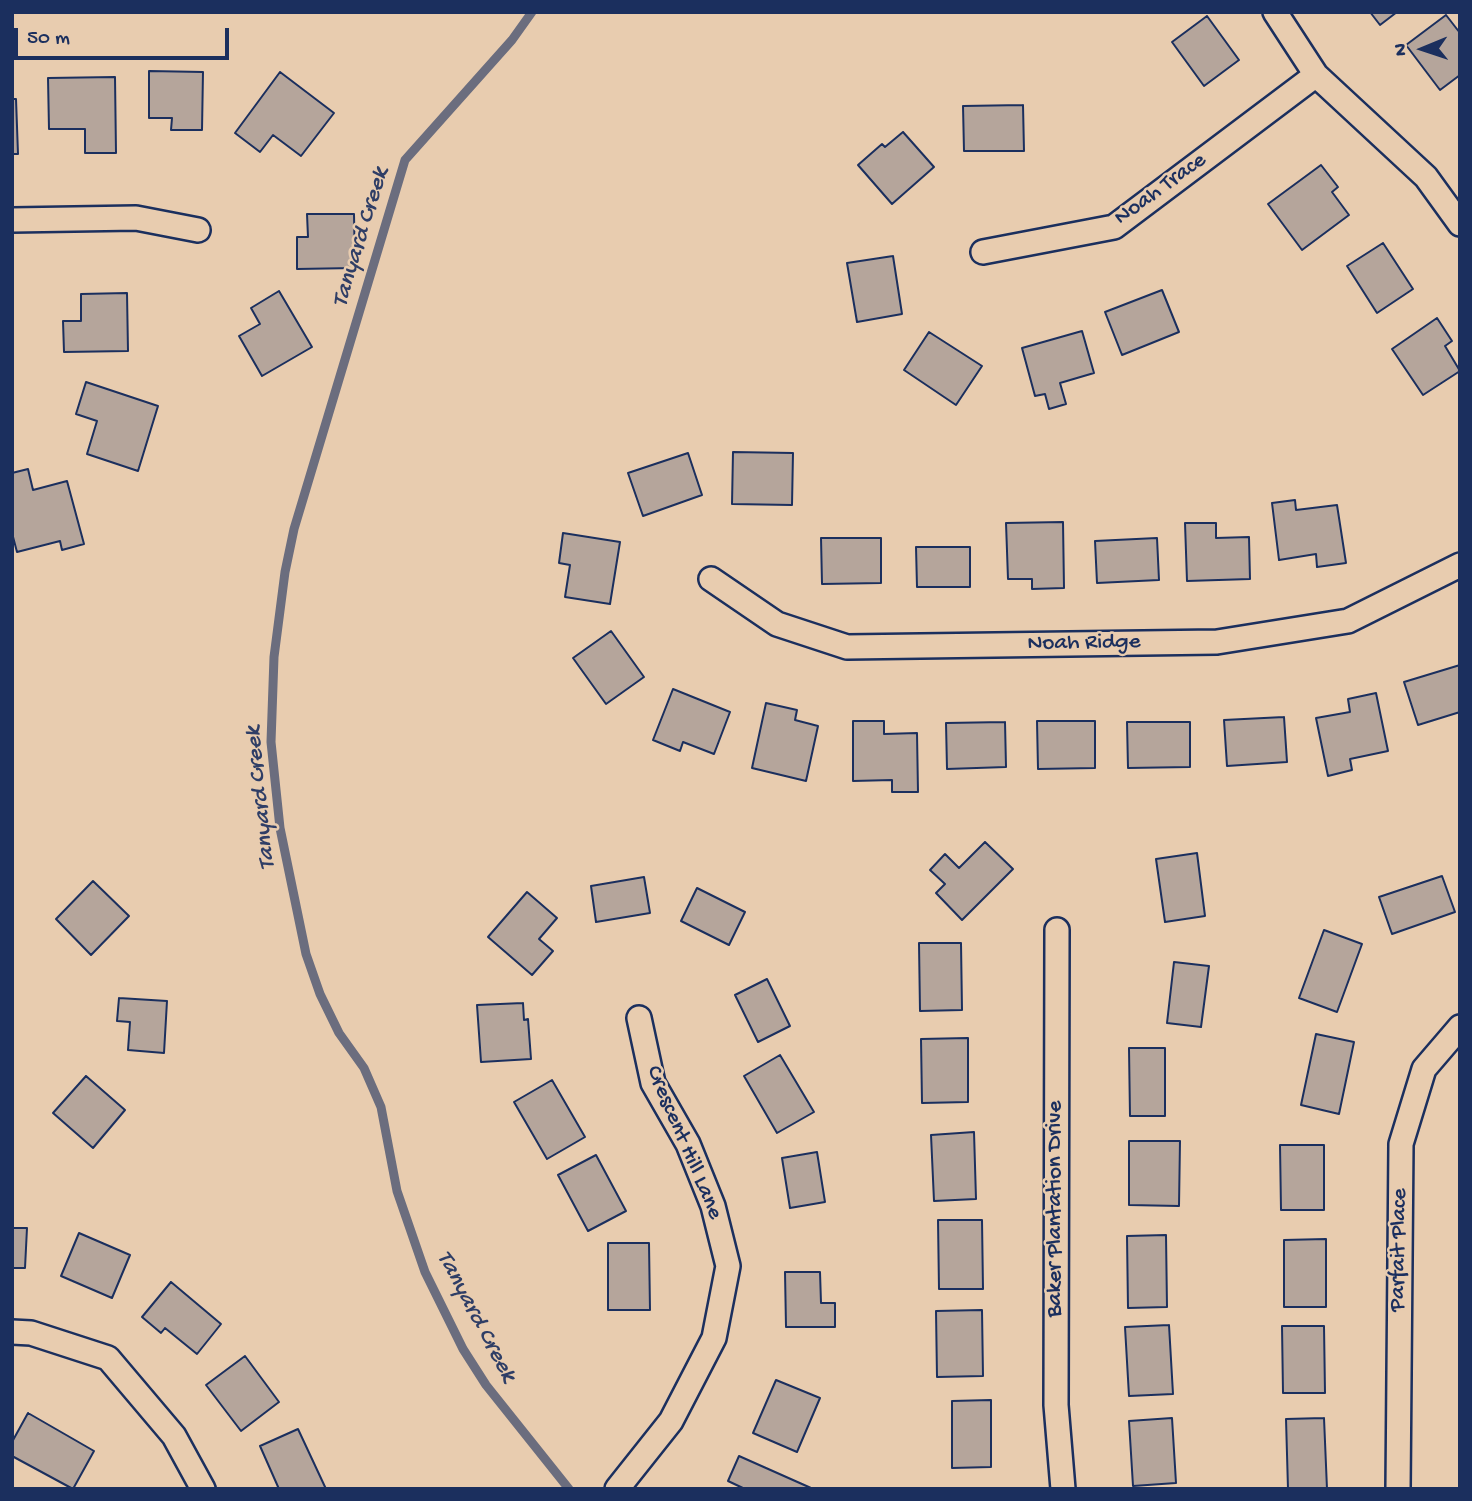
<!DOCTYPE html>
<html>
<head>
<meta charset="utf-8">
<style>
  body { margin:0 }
  #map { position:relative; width:1472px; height:1501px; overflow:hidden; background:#e8ccaf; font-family:"Gochi Hand",sans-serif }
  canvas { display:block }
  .frame { position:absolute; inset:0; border:14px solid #1b2f5e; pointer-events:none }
  .north { position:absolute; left:1388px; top:14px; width:70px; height:70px; -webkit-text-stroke:5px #e8ccaf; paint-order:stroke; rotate:268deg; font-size:19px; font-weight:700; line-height:28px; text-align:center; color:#1b2f5e }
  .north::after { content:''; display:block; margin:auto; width:24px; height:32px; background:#1b2f5e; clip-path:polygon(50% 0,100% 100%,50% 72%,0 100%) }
  .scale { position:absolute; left:14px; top:28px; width:215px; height:32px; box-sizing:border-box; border:4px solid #1b2f5e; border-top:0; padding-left:9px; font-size:21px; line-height:24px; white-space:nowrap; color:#1b2f5e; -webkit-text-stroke:5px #e8ccaf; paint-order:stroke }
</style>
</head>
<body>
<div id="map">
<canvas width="1472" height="1501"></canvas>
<div class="frame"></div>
<div class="north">N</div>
<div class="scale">50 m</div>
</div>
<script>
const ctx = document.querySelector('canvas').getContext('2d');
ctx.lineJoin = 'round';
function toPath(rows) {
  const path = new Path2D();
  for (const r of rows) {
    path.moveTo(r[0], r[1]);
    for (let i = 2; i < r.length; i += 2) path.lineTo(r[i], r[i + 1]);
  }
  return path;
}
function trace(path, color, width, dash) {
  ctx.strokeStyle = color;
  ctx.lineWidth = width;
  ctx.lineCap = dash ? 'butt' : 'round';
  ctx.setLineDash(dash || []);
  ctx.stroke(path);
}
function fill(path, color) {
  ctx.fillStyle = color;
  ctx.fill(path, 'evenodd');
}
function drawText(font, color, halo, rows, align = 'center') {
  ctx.font = font + ' "Gochi Hand",sans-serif';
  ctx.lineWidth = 5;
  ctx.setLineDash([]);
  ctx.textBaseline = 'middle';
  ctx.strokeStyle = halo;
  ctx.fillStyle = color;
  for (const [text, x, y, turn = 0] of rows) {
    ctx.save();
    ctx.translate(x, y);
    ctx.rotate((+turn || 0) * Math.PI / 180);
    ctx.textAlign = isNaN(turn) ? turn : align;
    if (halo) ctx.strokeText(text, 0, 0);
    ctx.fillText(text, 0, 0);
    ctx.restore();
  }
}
trace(toPath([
  [532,12,512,40,405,160,294,529,285,572,274,657,271,742,280,828,306,954,320,994,339,1033,364,1068,381,1107,397,1191,425,1272,463,1349,486,1385,569,1489]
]), '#6b6d7e', 9);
const building = toPath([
  [1370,12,1397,12,1380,25,1370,12],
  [1446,15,1460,33,1460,75,1440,90,1406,45,1446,15],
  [1207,16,1239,60,1204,86,1172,42,1207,16],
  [149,71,203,72,202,130,171,130,172,118,149,118,149,71],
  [280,72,334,113,301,156,273,135,260,152,235,133,280,72],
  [115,77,116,153,85,153,85,129,49,129,48,78,115,77],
  [12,99,16,99,18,154,12,154,12,99],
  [1023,105,1024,151,964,151,963,106,1023,105],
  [903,132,934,167,892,204,858,165,882,144,885,147,903,132],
  [1321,165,1338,187,1332,192,1349,215,1302,250,1268,204,1321,165],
  [307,214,354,214,355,268,297,269,297,237,308,237,307,214],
  [1383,243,1413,289,1377,313,1347,266,1383,243],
  [893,256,902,314,857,322,847,263,893,256],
  [1162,290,1179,332,1122,355,1105,312,1162,290],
  [279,291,312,347,262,376,239,336,260,324,251,308,279,291],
  [127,293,128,351,64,352,63,321,81,321,81,294,127,293],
  [1437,318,1452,341,1445,346,1460,371,1423,395,1392,349,1437,318],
  [1082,331,1094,373,1060,383,1066,404,1049,409,1045,394,1035,396,1022,348,1082,331],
  [929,332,982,366,956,405,904,370,929,332],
  [86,382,158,406,138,471,87,454,97,421,76,414,86,382],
  [733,452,793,453,792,505,732,504,733,452],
  [688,453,702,495,643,516,628,473,688,453],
  [28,469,33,490,67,481,84,544,62,550,60,541,17,552,12,533,12,473,28,469],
  [1295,500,1296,510,1337,505,1346,563,1317,567,1316,554,1279,560,1272,503,1295,500],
  [1063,522,1064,588,1032,589,1032,579,1008,579,1006,523,1063,522],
  [1185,523,1216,523,1216,538,1249,537,1250,579,1187,581,1185,523],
  [563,533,620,542,610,604,565,597,570,565,559,563,563,533],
  [821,538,881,538,881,583,822,584,821,538],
  [1157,538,1159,580,1097,583,1095,541,1157,538],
  [916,547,970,547,970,587,917,587,916,547],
  [611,631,644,677,606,704,573,658,611,631],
  [1460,665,1460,712,1418,725,1404,682,1460,665],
  [673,689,730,712,714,754,683,742,680,751,653,740,673,689],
  [1376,693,1388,751,1350,759,1352,770,1328,776,1316,718,1350,712,1348,699,1376,693],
  [766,703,797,710,795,720,818,726,806,781,752,768,766,703],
  [1284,717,1287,762,1227,766,1224,720,1284,717],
  [853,721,884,721,884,734,917,733,918,792,892,792,892,780,853,781,853,721],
  [1037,721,1095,721,1095,768,1038,769,1037,721],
  [1005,722,1006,767,947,769,946,723,1005,722],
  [1127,722,1190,722,1190,767,1128,768,1127,722],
  [985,842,1013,869,962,920,936,893,945,884,930,870,945,854,959,868,985,842],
  [1197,853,1205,916,1165,922,1156,859,1197,853],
  [1442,876,1455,912,1392,934,1379,897,1442,876],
  [644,877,650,913,596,922,591,886,644,877],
  [93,881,129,916,91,955,56,919,93,881],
  [697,888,745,912,729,945,681,921,697,888],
  [527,892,557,918,539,939,553,951,532,975,488,937,527,892],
  [1324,930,1362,944,1337,1012,1299,998,1324,930],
  [919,943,961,943,962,1010,920,1011,919,943],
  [1174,962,1209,966,1201,1027,1167,1023,1174,962],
  [767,979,790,1026,758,1042,735,995,767,979],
  [119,998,167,1001,164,1053,128,1050,130,1022,117,1021,119,998],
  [523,1003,524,1020,528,1019,531,1059,481,1062,477,1005,523,1003],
  [1316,1034,1354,1042,1339,1114,1301,1105,1316,1034],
  [968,1038,968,1102,922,1103,921,1039,968,1038],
  [1129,1048,1165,1048,1165,1116,1130,1116,1129,1048],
  [780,1055,814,1112,777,1133,744,1076,780,1055],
  [86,1076,125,1110,93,1148,53,1113,86,1076],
  [552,1080,585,1137,547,1159,514,1102,552,1080],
  [974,1132,976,1199,934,1201,931,1135,974,1132],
  [1129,1141,1180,1141,1179,1206,1129,1205,1129,1141],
  [1280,1145,1324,1145,1324,1210,1281,1210,1280,1145],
  [817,1152,825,1202,790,1208,782,1158,817,1152],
  [596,1155,626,1211,588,1231,558,1175,596,1155],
  [938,1220,982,1220,983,1289,939,1289,938,1220],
  [12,1228,27,1228,25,1268,12,1268,12,1228],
  [79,1233,130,1255,112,1298,61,1276,79,1233],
  [1166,1235,1167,1307,1128,1308,1127,1236,1166,1235],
  [1326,1239,1326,1307,1284,1307,1284,1240,1326,1239],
  [608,1243,649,1243,650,1310,608,1310,608,1243],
  [785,1272,820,1272,821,1303,835,1303,835,1327,786,1327,785,1272],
  [171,1282,221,1324,197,1354,165,1328,161,1333,142,1317,171,1282],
  [982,1310,983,1376,937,1377,936,1311,982,1310],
  [1169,1325,1173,1394,1129,1396,1125,1327,1169,1325],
  [1282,1326,1324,1326,1325,1393,1283,1393,1282,1326],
  [245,1356,279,1402,241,1431,206,1385,245,1356],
  [776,1380,820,1398,797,1452,753,1433,776,1380],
  [991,1400,991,1467,952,1468,952,1401,991,1400],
  [28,1413,94,1451,73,1489,12,1456,12,1442,28,1413],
  [1172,1418,1176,1483,1133,1486,1129,1421,1172,1418],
  [1324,1418,1327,1489,1288,1489,1286,1419,1324,1418],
  [298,1429,326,1489,279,1489,260,1446,298,1429],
  [739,1456,811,1488,810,1489,745,1489,728,1481,739,1456]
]);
fill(building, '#b5a59b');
trace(building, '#1b2f5e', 2);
const minor = toPath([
  [1275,12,1316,75,1426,177,1460,224],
  [12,220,136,218,198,230],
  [983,252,1114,227,1316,75],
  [711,579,777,624,847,647,1217,642,1348,621,1460,565],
  [1057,930,1056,1405,1063,1489],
  [12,1332,31,1333,108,1358,174,1436,203,1489],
  [617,1489,671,1421,714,1338,728,1266,713,1206,688,1144,653,1083,639,1018],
  [1398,1489,1401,1144,1424,1069,1460,1027]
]);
trace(minor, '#1b2f5e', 28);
trace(minor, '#e8ccaf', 23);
drawText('23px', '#1b2f5e', '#e8ccaf', [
  ["Noah Trace",1161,190,-36],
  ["Noah Ridge",1084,644,-1],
  ["Crescent Hill Lane",683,1143,67],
  ["Baker Plantation Drive",1056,1209,-90],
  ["Parfait Place",1400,1250,-89]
]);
drawText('italic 24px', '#2f3e66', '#e8ccaf', [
  ["Tanyard Creek",362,238,-73],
  ["Tanyard Creek",262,798,-96],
  ["Tanyard Creek",475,1317,62]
]);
</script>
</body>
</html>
